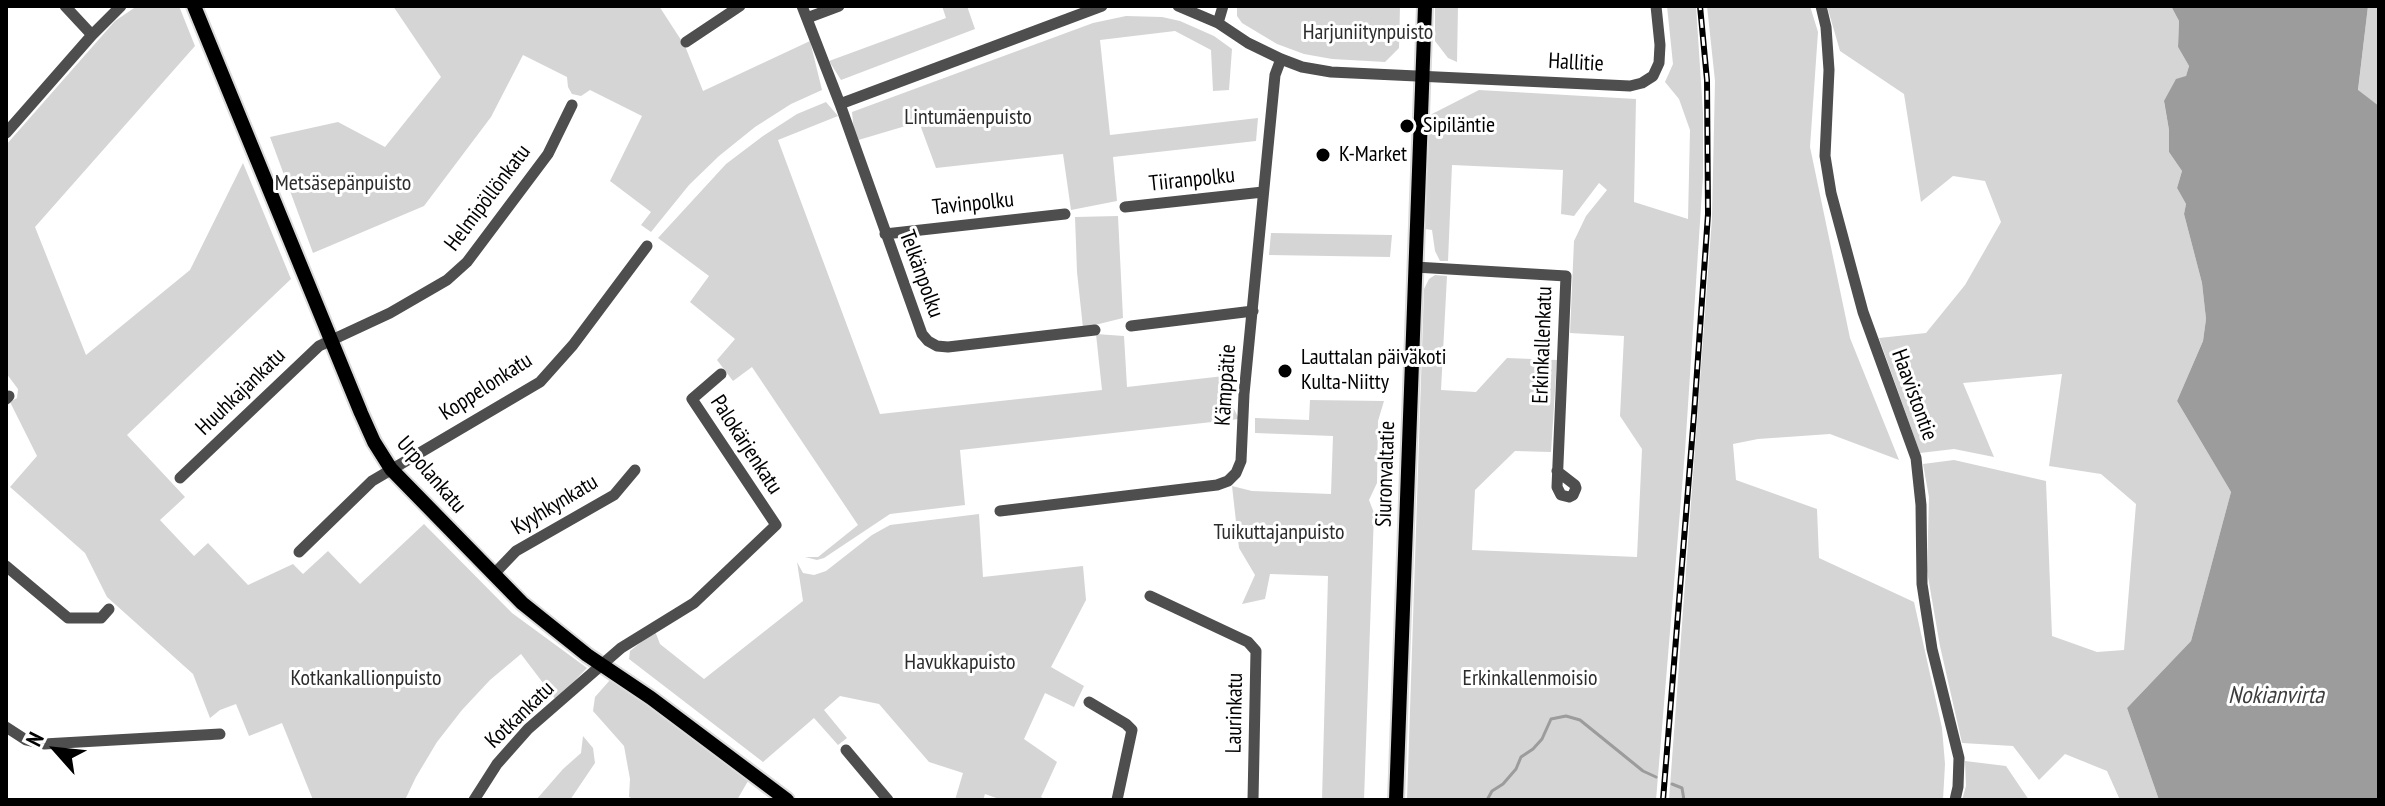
<!DOCTYPE html>
<html>
<head>
<meta charset="utf-8">
<style>
  body { margin:0 }
  #map { position:relative; width:2385px; height:806px; overflow:hidden; background:#fff; font-family:"PT Sans Narrow",sans-serif }
  canvas { display:block }
  .frame { position:absolute; inset:0; border:8px solid #000; pointer-events:none }
  .north { position:absolute; left:16px; top:710px; width:80px; height:80px; -webkit-text-stroke:6px #fff; paint-order:stroke; rotate:297deg; font-size:22px; font-weight:700; line-height:32px; text-align:center; color:#000 }
  .north::after { content:''; display:block; margin:auto; width:28px; height:36px; background:#000; clip-path:polygon(50% 0,100% 100%,50% 72%,0 100%) }
</style>
</head>
<body>
<div id="map">
<canvas width="2385" height="806"></canvas>
<div class="frame"></div>
<div class="north">N</div>
</div>
<script>
const ctx = document.querySelector('canvas').getContext('2d');
ctx.lineJoin = 'round';
function fill(path, color) {
  ctx.fillStyle = color;
  ctx.fill(path, 'evenodd');
}
function toPath(rows) {
  const path = new Path2D();
  for (const r of rows) {
    path.moveTo(r[0], r[1]);
    for (let i = 2; i < r.length; i += 2) path.lineTo(r[i], r[i + 1]);
  }
  return path;
}
function trace(path, color, width, dash) {
  ctx.strokeStyle = color;
  ctx.lineWidth = width;
  ctx.lineCap = dash ? 'butt' : 'round';
  ctx.setLineDash(dash || []);
  ctx.stroke(path);
}
function drawText(font, color, halo, rows, align = 'center') {
  ctx.font = font + ' "PT Sans Narrow",sans-serif';
  ctx.lineWidth = 6;
  ctx.setLineDash([]);
  ctx.textBaseline = 'middle';
  ctx.strokeStyle = halo;
  ctx.fillStyle = color;
  for (const [text, x, y, turn = 0] of rows) {
    ctx.save();
    ctx.translate(x, y);
    ctx.rotate((+turn || 0) * Math.PI / 180);
    ctx.textAlign = isNaN(turn) ? turn : align;
    if (halo) ctx.strokeText(text, 0, 0);
    ctx.fillText(text, 0, 0);
    ctx.restore();
  }
}
fill(toPath([
  [137,6,179,6,195,46,35,227,86,355,190,270,243,163,291,279,127,435,185,497,160,520,194,556,208,543,248,585,293,564,303,574,328,551,360,584,424,524,512,613,587,668,556,700,521,654,490,680,462,710,437,742,416,777,405,800,313,800,282,723,249,736,236,704,220,710,210,718,193,674,107,597,85,553,10,487,37,456,10,402,17,398,18,389,6,373,8,278,6,265,6,145,115,21],
  [393,6,659,6,685,46,703,91,810,41,822,90,791,104,755,127,719,156,689,185,651,232,641,225,651,212,610,181,642,116,590,90,581,96,572,94,568,87,567,77,523,55,491,117,424,206,313,253,270,137,338,122,385,147,441,77],
  [942,6,967,6,975,29,841,80,829,61,946,18],
  [1237,6,1400,6,1399,48,1385,62,1332,59,1304,54,1277,44,1242,23,1237,16],
  [1435,6,1458,6,1457,62,1448,58,1435,41],
  [1667,6,1696,6,1703,113,1703,176,1685,451,1656,800,1407,800,1424,289,1429,279,1435,275,1447,276,1441,390,1476,392,1507,358,1557,360,1551,452,1515,451,1475,490,1472,550,1637,557,1642,449,1620,416,1624,336,1570,333,1574,241,1586,216,1607,190,1599,183,1574,216,1561,214,1563,170,1452,165,1448,261,1440,261,1435,251,1432,230,1425,229,1425,224,1430,115,1479,90,1636,99,1634,202,1688,219,1690,130,1679,99,1665,82,1673,64],
  [1707,6,1810,6,1818,32,1810,147,1850,338,1899,460,1830,434,1758,439,1733,444,1736,480,1817,509,1819,558,1914,602,1942,728,1945,764,1943,800,1669,800,1712,218,1715,81],
  [1827,6,2171,6,2179,21,2178,47,2189,66,2186,76,2164,102,2169,130,2169,152,2182,171,2177,188,2186,204,2184,214,2202,283,2206,319,2203,341,2177,401,2231,492,2191,641,2127,708,2159,800,2120,800,2107,771,2065,754,2039,780,2013,746,1962,743,1940,646,1927,571,1929,497,1923,464,1954,460,2046,481,2052,636,2097,652,2124,650,2136,504,2101,474,2049,466,2062,374,1963,383,1994,457,1954,449,1920,453,1879,338,1926,333,1965,285,2001,222,1985,181,1953,176,1921,202,1904,94,1840,51],
  [2368,6,2379,6,2379,106,2358,91],
  [1126,16,1162,17,1180,21,1214,36,1232,49,1229,90,1213,91,1211,50,1175,31,1100,40,1110,135,1258,118,1256,141,1113,157,1117,201,1071,210,1063,154,936,168,919,122,855,141,852,112,1093,23],
  [826,102,838,116,778,140,880,414,1102,390,1096,334,1124,336,1127,387,1224,376,1224,404,1232,405,1239,419,960,450,965,505,890,514,824,558,817,560,805,557,818,557,858,525,752,367,733,381,717,360,735,339,690,302,709,276,658,238,726,164,763,136,797,114],
  [1118,216,1123,318,1083,328,1077,272,1075,217],
  [1271,233,1392,235,1390,257,1269,255],
  [1310,400,1384,401,1378,421,1377,483,1369,500,1374,513,1364,800,1322,800,1328,576,1270,574,1265,599,1242,604,1255,575,1239,548,1232,486,1252,491,1331,494,1333,436,1255,433,1255,418,1309,420],
  [979,514,983,577,1083,566,1086,600,1051,667,1084,686,1074,707,1045,693,1024,739,1057,762,1041,797,1047,800,1002,800,985,794,983,800,955,800,963,773,929,762,879,704,840,696,824,710,847,738,838,745,814,718,763,762,629,659,630,651,655,631,660,644,704,679,803,601,797,562,803,573,814,575,826,571,872,535,890,525],
  [610,680,736,767,748,781,737,800,635,800,629,797,630,779,624,746,593,711,595,697],
  [583,736,593,748,595,763,570,800,536,800,563,769,581,753],
  [1965,761,2006,766,2029,800,1962,800,1966,786]
]), '#d5d5d5');
fill(toPath([
  [2171,6,2368,6,2358,90,2379,106,2379,800,2159,800,2127,708,2191,641,2231,492,2177,401,2203,341,2206,319,2202,283,2184,214,2186,204,2177,188,2182,171,2169,152,2169,130,2164,101,2176,79,2186,76,2189,66,2178,47,2179,21]
]), '#9c9c9c');
trace(toPath([
  [1672,784,1682,788,1684,800],
  [1487,800,1492,791,1503,784,1516,769,1521,757,1533,749,1542,739,1551,719,1566,716,1580,720,1643,771,1656,777]
]), '#9c9c9c', 3);
const major = toPath([
  [194,6,361,413,374,442,391,469,522,603,587,655,651,698,787,800],
  [1396,800,1425,6]
]);
trace(major, '#dbdbdb', 18);
trace(toPath([
  [65,6,92,35],
  [802,6,840,104,922,334,928,341,937,346,948,347,1095,330],
  [1178,6,1218,23,1248,43,1281,59,1302,67,1331,72,1630,86,1642,83,1653,76,1659,63,1660,45,1656,6],
  [1821,6,1826,27,1829,70,1825,156,1831,193,1863,312,1916,458,1921,505,1922,584,1932,649,1959,758,1958,787,1955,800],
  [807,18,839,6],
  [1218,23,1223,6],
  [686,42,740,6],
  [840,104,1102,6],
  [6,133,92,35,121,6],
  [1125,207,1263,192],
  [885,234,1065,214],
  [1415,267,1566,276,1557,487,1561,495,1569,497,1573,495,1576,488,1575,485,1557,471],
  [1131,326,1253,311],
  [6,399,9,396],
  [180,478,319,346,390,313,447,280,467,262,548,154,572,105],
  [1000,511,1217,485,1228,481,1236,473,1241,461,1244,394,1275,75,1281,59],
  [299,552,372,481,540,382,573,345,647,246],
  [6,566,68,618,101,618,109,609],
  [494,574,516,551,614,495,635,470],
  [1150,596,1248,642,1256,651,1253,800],
  [1089,702,1126,724,1132,730,1117,800],
  [6,727,26,740,44,744,220,734],
  [846,750,888,800],
  [474,800,497,764,528,729,621,648,694,603,776,525,692,399,721,374]
]), '#4e4e4e', 11);
trace(major, '#000', 14);
const rail = toPath([
  [1663,800,1694,415,1708,214,1707,80,1700,6]
]);
trace(rail, '#000', 6);
trace(rail, '#fff', 3, [9]);
for (const [x, y, r, color] of [
  [1407,126,8,"#000"],
  [1323,155,8,"#000"],
  [1285,371,8,"#000"]
]) {
  const dot = new Path2D();
  dot.arc(x, y, r, 0, 2 * Math.PI);
  ctx.fillStyle = color;
  ctx.fill(dot);
  trace(dot, '#fff', 3);
}
drawText('22px', '#2c2c2c', '#fff', [
  ["Harjuniitynpuisto",1368,33],
  ["Lintumäenpuisto",968,118],
  ["Metsäsepänpuisto",343,184],
  ["Tuikuttajanpuisto",1279,533],
  ["Havukkapuisto",960,663],
  ["Kotkankallionpuisto",366,679],
  ["Erkinkallenmoisio",1530,679]
]);
drawText('22px', '#000', '#fff', [
  ["Hallitie",1576,63,3],
  ["Tiiranpolku",1192,180,-6],
  ["Helmipöllönkatu",488,198,-53],
  ["Tavinpolku",973,204,-6],
  ["Telkänpolku",921,274,70],
  ["Erkinkallenkatu",1543,345,-88],
  ["Kämppätie",1226,385,-86],
  ["Koppelonkatu",486,387,-33],
  ["Huuhkajankatu",241,392,-44],
  ["Haavistontie",1914,395,70],
  ["Palokärjenkatu",746,445,57],
  ["Siuronvaltatie",1386,474,-88],
  ["Urpolankatu",431,475,49],
  ["Kyyhkynkatu",555,505,-31],
  ["Laurinkatu",1235,713,-89],
  ["Kotkankatu",520,715,-44]
]);
drawText('22px', '#000', '#fff', [
  ["Sipiläntie",1423,126],
  ["K-Market",1339,155],
  ["Lauttalan päiväkoti",1301,358],
  ["Kulta-Niitty",1301,383]
], 'left');
drawText('italic 24px', '#3d3d3d', '#fff', [
  ["Nokianvirta",2276,696]
]);
</script>
</body>
</html>
